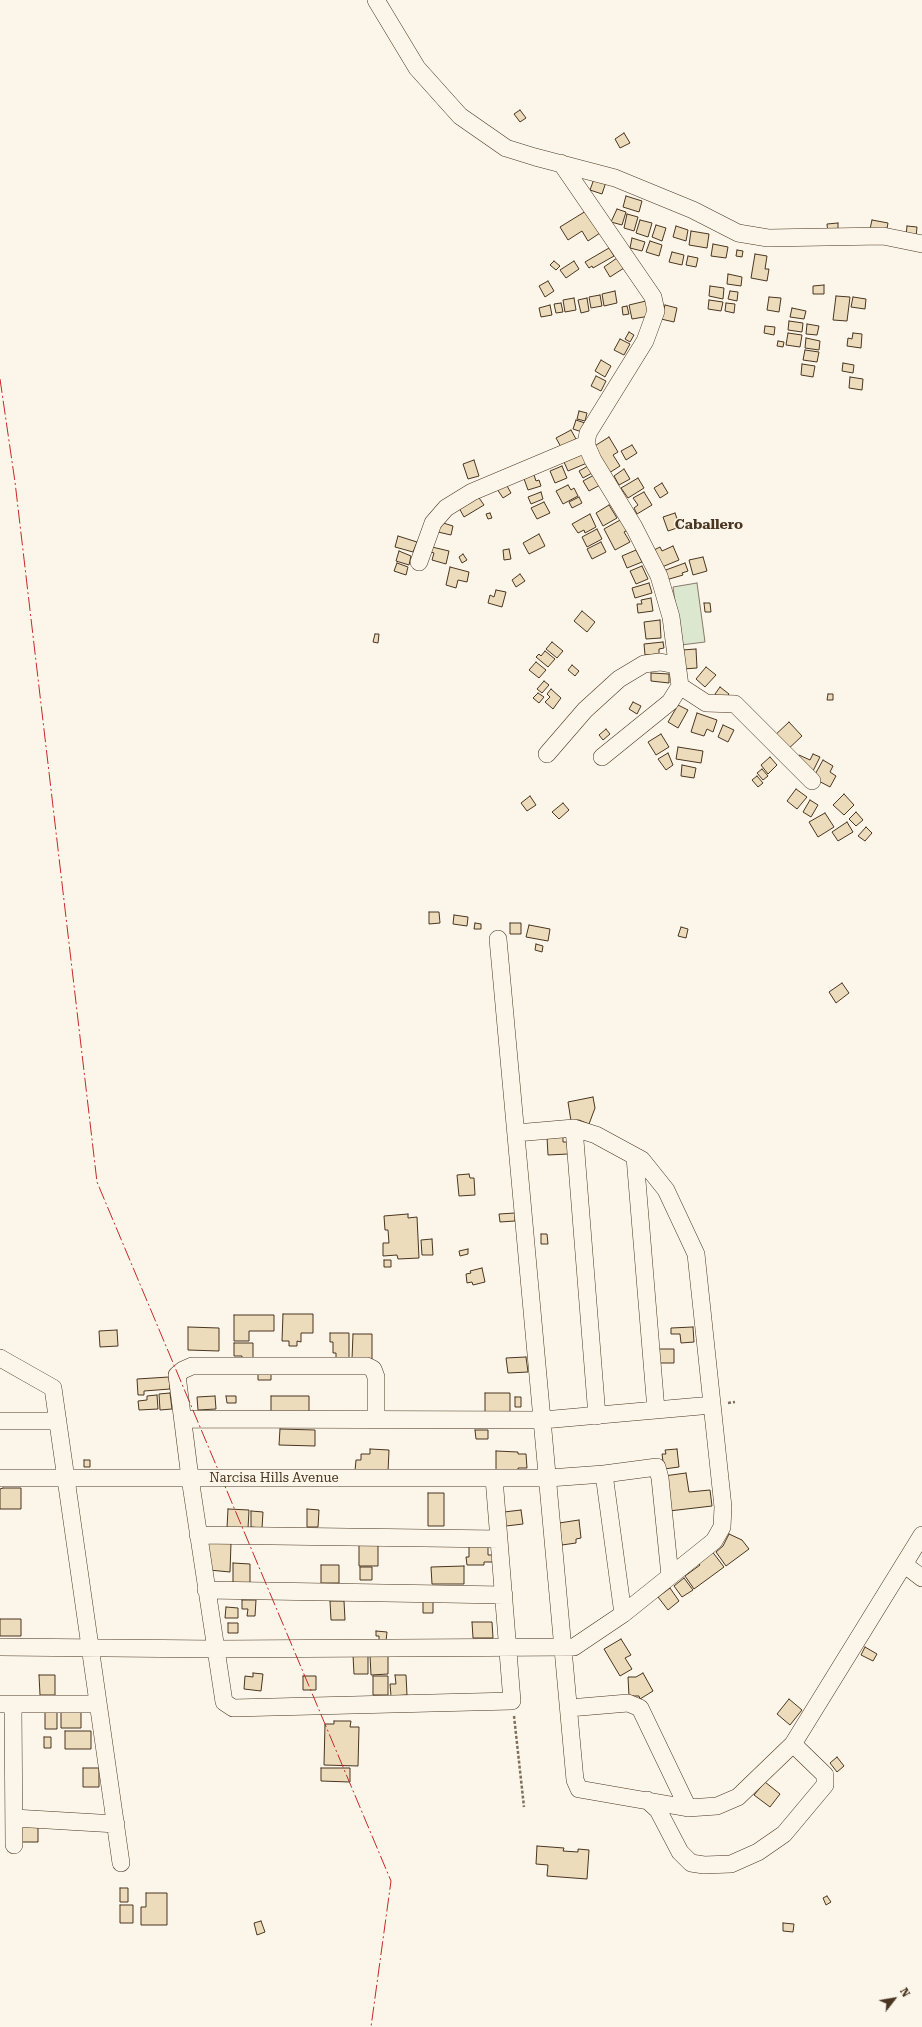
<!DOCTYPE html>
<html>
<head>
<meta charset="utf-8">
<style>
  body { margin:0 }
  #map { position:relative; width:922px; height:2027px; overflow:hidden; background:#fbf6e9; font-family:"Roboto Serif",serif }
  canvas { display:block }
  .north { position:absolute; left:874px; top:1979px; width:40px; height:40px; -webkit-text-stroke:3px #fbf6e9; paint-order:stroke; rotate:59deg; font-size:11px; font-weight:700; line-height:16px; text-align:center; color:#4a3520 }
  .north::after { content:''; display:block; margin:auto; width:14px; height:18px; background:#4a3520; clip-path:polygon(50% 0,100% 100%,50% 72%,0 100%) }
</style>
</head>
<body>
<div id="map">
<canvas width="922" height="2027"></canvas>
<div class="north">N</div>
</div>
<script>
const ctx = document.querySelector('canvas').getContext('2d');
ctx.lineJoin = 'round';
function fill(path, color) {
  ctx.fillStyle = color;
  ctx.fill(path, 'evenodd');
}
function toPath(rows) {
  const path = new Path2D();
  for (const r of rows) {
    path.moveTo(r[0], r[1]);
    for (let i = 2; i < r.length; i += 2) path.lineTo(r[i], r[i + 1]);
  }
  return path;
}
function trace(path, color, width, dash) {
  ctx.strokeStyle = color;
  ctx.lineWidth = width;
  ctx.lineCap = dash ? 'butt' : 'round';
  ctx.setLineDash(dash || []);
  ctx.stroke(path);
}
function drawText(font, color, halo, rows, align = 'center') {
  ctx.font = font + ' "Roboto Serif",serif';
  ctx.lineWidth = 3;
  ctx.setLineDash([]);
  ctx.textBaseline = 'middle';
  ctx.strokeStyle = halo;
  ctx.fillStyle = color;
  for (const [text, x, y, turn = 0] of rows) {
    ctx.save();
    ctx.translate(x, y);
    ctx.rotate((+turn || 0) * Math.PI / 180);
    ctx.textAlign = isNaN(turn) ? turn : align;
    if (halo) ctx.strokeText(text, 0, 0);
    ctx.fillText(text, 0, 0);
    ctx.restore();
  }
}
const green = toPath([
  [697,583,705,642,681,645,673,587,697,583]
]);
fill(green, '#dce7d0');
trace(green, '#887966', 1);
const building = toPath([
  [520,110,526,118,520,122,514,114,520,110],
  [624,133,630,143,620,148,615,139,624,133],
  [594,179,606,182,602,194,590,190,594,179],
  [626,196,642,201,639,212,623,207,626,196],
  [617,209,626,212,622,225,611,222,617,209],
  [586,211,600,233,588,241,582,231,568,240,560,227,586,211],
  [627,214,638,217,634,231,624,228,627,214],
  [640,220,652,223,648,237,636,233,640,220],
  [872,220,888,223,886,234,870,229,872,220],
  [838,223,838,234,828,234,827,224,838,223],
  [656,225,666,228,662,241,652,237,656,225],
  [676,226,688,230,686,241,673,237,676,226],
  [907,226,917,227,916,237,906,236,907,226],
  [691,231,709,234,707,248,689,245,691,231],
  [632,238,645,242,642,251,630,248,632,238],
  [650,241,662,245,659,256,646,252,650,241],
  [713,244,728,247,726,258,711,256,713,244],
  [609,248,614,256,593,268,592,266,589,268,585,262,609,248],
  [737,250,743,251,742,257,736,256,737,250],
  [672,252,684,255,682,265,669,262,672,252],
  [755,254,767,256,765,269,769,269,767,281,751,278,755,254],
  [688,256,698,258,696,267,686,265,688,256],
  [617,258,624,268,610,277,604,267,617,258],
  [554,261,560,266,556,270,550,265,554,261],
  [574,261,579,269,566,278,560,270,574,261],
  [728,274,742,277,741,286,727,284,728,274],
  [548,281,554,291,545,297,539,286,548,281],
  [824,285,824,294,813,294,813,286,824,285],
  [710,286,724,288,723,299,709,296,710,286],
  [615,291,617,303,604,306,602,294,615,291],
  [730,291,738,292,737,301,728,299,730,291],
  [600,295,602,306,591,308,589,297,600,295],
  [836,296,850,297,847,321,833,320,836,296],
  [769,297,781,298,779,312,767,310,769,297],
  [853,297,866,299,865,309,851,307,853,297],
  [574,298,576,310,565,312,563,300,574,298],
  [587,298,589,311,581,313,578,300,587,298],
  [709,300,723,302,721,311,708,309,709,300],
  [646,301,650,316,632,319,629,305,646,301],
  [561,303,563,312,556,313,554,304,561,303],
  [726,303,735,304,734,313,725,311,726,303],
  [550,305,552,315,541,317,539,308,550,305],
  [665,305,677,308,674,322,661,319,665,305],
  [627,306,629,314,623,315,622,307,627,306],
  [792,308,806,311,804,319,790,317,792,308],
  [789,321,803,323,802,332,788,330,789,321],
  [807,324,819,326,817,335,806,334,807,324],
  [765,326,775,327,774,335,764,333,765,326],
  [629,332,634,335,630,342,625,339,629,332],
  [788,333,802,335,800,347,786,345,788,333],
  [853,333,862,334,861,348,847,346,848,338,852,339,853,333],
  [806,338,820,341,819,350,805,348,806,338],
  [620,339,630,344,624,355,614,350,620,339],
  [778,341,784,342,783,347,777,346,778,341],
  [805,350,819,352,817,362,803,360,805,350],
  [601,360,611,366,605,377,595,371,601,360],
  [843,363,854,365,853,373,842,371,843,363],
  [802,364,815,366,813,377,801,375,802,364],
  [596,376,606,381,601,391,591,386,596,376],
  [850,377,863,379,862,390,849,388,850,377],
  [579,411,587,413,585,421,577,419,579,411],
  [576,420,585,423,582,432,573,429,576,420],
  [571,430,576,439,561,447,556,438,571,430],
  [609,437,618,452,613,455,620,466,609,473,593,447,609,437],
  [632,445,637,453,626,460,621,451,632,445],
  [583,454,587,463,568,471,564,462,583,454],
  [474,460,479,476,468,479,463,464,474,460],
  [562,466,567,478,555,483,550,471,562,466],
  [588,466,592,473,583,478,579,471,588,466],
  [624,469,630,479,619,485,614,476,624,469],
  [533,472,536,481,539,480,541,486,528,490,523,476,533,472],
  [594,475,600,485,589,491,583,481,594,475],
  [638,478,644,488,628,498,621,488,638,478],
  [662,483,668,493,660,498,654,488,662,483],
  [506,484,511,493,503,498,497,489,506,484],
  [568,485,571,490,574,488,578,496,563,504,556,491,568,485],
  [541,492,543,499,531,504,528,497,541,492],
  [644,492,652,505,637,514,634,508,638,505,633,498,644,492],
  [477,495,484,505,464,517,458,506,477,495],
  [579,497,582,503,572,508,569,502,579,497],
  [544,502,550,513,537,519,531,508,544,502],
  [609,505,617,518,603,526,596,513,609,505],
  [490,513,492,518,488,519,486,514,490,513],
  [675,513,680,527,668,531,663,517,675,513],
  [590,514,596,527,585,533,584,530,578,533,572,524,590,514],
  [622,519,628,530,624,532,630,542,615,550,604,529,622,519],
  [440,522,453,526,451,535,438,532,440,522],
  [597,529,602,539,587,547,582,537,597,529],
  [539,534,545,546,529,554,523,543,539,534],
  [398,536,417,542,413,552,395,547,398,536],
  [601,542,606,552,592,559,587,549,601,542],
  [673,546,679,560,662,567,654,550,660,547,662,551,673,546],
  [432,547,449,551,446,564,432,560,434,553,431,552,432,547],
  [509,549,511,559,504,560,503,550,509,549],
  [636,550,642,562,627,568,622,556,636,550],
  [399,551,411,556,409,565,396,561,399,551],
  [463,554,467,560,462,563,459,557,463,554],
  [703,557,707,571,693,575,689,560,703,557],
  [397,563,408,567,406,575,394,571,397,563],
  [685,563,688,571,682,573,683,575,666,580,663,571,685,563],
  [642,566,648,579,636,584,630,571,642,566],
  [450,567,469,572,467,582,458,580,456,588,446,585,450,567],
  [520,574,525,581,516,587,512,580,520,574],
  [649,583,652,593,635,598,632,588,649,583],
  [496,590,506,592,502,607,488,603,490,595,494,597,496,590],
  [651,598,653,611,638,613,637,604,642,604,641,600,651,598],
  [704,603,710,603,711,612,705,612,704,603],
  [582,611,595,622,587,632,574,621,582,611],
  [660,620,661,638,646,639,644,622,660,620],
  [375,634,379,634,378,643,373,642,375,634],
  [552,642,563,651,557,658,546,649,552,642],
  [663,642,664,648,659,649,659,654,645,655,644,644,663,642],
  [696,649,697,668,683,669,682,650,696,649],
  [545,651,555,659,548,667,536,657,539,654,541,656,545,651],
  [536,662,546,670,539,678,529,670,536,662],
  [572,665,579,671,575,676,568,670,572,665],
  [706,667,716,675,705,687,696,679,706,667],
  [651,673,669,674,669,683,651,681,651,673],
  [544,681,549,685,542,693,537,689,544,681],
  [720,687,729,694,724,701,715,694,720,687],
  [551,689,561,698,553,709,545,702,550,697,547,694,551,689],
  [538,693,544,697,539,703,533,698,538,693],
  [828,694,833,694,833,700,827,700,828,694],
  [633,702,641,706,637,714,629,709,633,702],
  [678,705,688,710,678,728,668,722,678,705],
  [697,713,717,720,713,732,707,729,704,736,691,732,697,713],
  [789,722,802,736,785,752,772,738,789,722],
  [723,725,734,730,728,742,718,737,723,725],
  [606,729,610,734,603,740,599,735,606,729],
  [661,734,669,747,656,755,648,742,661,734],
  [678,747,703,751,701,763,676,759,678,747],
  [668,753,673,765,666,770,658,759,668,753],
  [813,754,820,757,813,771,796,762,799,755,810,760,813,754],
  [770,757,777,765,768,774,761,765,770,757],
  [823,760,833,766,830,772,836,776,830,787,813,778,823,760],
  [682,765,696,768,694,778,681,776,682,765],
  [762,769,768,776,763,780,757,773,762,769],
  [757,776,763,783,758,787,752,780,757,776],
  [796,789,807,797,797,809,787,801,796,789],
  [844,794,854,805,844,815,833,805,844,794],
  [530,796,536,805,527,811,521,803,530,796],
  [810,800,818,805,811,817,803,812,810,800],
  [563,803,569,810,559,819,552,812,563,803],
  [856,812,863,820,856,826,849,819,856,812],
  [825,813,834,827,818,837,809,822,825,813],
  [847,822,853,832,838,841,832,832,847,822],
  [866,827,872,833,865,841,858,836,866,827],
  [429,912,439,912,440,923,429,924,429,912],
  [454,915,468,917,467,926,453,924,454,915],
  [475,923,481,924,481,929,474,929,475,923],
  [510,923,521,923,521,934,510,934,510,923],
  [529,925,550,929,548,941,526,937,529,925],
  [681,927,688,929,686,938,678,936,681,927],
  [536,944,543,946,542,952,535,950,536,944],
  [842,983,849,993,836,1003,829,992,842,983],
  [593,1097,595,1108,589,1124,579,1120,571,1121,568,1102,593,1097],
  [563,1136,563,1142,567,1142,568,1154,548,1155,547,1137,563,1136],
  [469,1174,470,1178,474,1178,475,1195,459,1196,457,1175,469,1174],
  [515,1213,515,1221,500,1222,499,1214,515,1213],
  [408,1214,408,1218,417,1217,419,1258,398,1259,397,1255,383,1256,383,1243,389,1243,388,1230,385,1230,384,1216,408,1214],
  [541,1234,547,1234,548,1244,541,1244,541,1234],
  [432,1239,433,1255,422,1255,421,1240,432,1239],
  [468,1249,468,1254,460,1256,459,1251,468,1249],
  [384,1260,391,1260,391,1267,384,1267,384,1260],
  [482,1268,485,1282,473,1285,472,1282,467,1283,466,1274,471,1273,470,1271,482,1268],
  [283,1314,313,1314,313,1333,301,1333,301,1342,297,1341,297,1346,289,1346,289,1341,282,1341,283,1314],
  [234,1315,274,1315,274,1331,249,1331,249,1341,234,1341,234,1315],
  [188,1327,219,1328,219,1351,188,1350,188,1327],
  [693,1327,694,1342,681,1343,680,1334,671,1334,671,1328,693,1327],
  [117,1330,118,1346,100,1347,99,1331,117,1330],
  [330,1333,349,1333,349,1358,336,1358,336,1353,333,1353,333,1342,330,1342,330,1333],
  [353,1334,372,1334,372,1359,352,1359,353,1334],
  [234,1343,253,1343,253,1359,242,1359,242,1356,234,1356,234,1343],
  [658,1349,674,1349,674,1363,659,1363,658,1349],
  [526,1357,528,1372,508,1373,506,1358,526,1357],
  [258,1374,271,1374,271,1380,258,1380,258,1374],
  [169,1377,170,1389,144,1391,144,1395,138,1395,137,1379,169,1377],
  [170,1393,172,1409,160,1410,159,1394,170,1393],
  [485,1393,510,1393,510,1414,485,1414,485,1393],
  [157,1395,158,1409,139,1410,138,1401,147,1400,147,1396,157,1395],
  [215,1396,216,1409,198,1410,197,1397,215,1396],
  [226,1396,236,1396,236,1403,227,1403,226,1396],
  [271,1396,309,1396,309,1412,271,1414,271,1396],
  [515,1397,521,1397,521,1407,515,1407,515,1397],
  [280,1429,315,1430,315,1446,279,1445,280,1429],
  [475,1430,488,1430,488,1439,476,1439,475,1430],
  [370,1449,389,1450,388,1472,355,1471,356,1460,361,1460,361,1454,370,1454,370,1449],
  [677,1449,679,1467,664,1469,662,1454,666,1454,665,1450,677,1449],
  [496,1451,518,1452,518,1454,526,1454,527,1468,518,1468,518,1471,496,1470,496,1451],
  [84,1460,90,1460,90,1467,84,1467,84,1460],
  [686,1473,689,1492,710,1490,712,1506,669,1511,664,1476,686,1473],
  [3,1488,21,1488,21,1509,0,1509,0,1489,3,1488],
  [428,1493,444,1493,444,1526,428,1526,428,1493],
  [228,1509,249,1510,248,1529,227,1528,228,1509],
  [307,1509,319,1510,318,1527,307,1527,307,1509],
  [521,1510,523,1524,506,1526,504,1512,521,1510],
  [251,1511,263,1512,262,1528,251,1527,251,1511],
  [579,1520,581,1538,576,1539,576,1543,562,1545,559,1523,579,1520],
  [729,1534,742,1540,749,1549,726,1566,716,1552,723,1546,729,1534],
  [205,1542,231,1543,230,1572,209,1570,205,1542],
  [378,1544,378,1566,359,1566,359,1545,378,1544],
  [469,1546,488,1546,488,1555,493,1555,493,1562,484,1562,484,1565,467,1565,466,1557,469,1557,469,1546],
  [711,1550,724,1567,694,1589,685,1576,700,1565,697,1561,711,1550],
  [233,1563,250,1564,250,1584,233,1584,233,1563],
  [321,1565,339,1565,339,1583,321,1583,321,1565],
  [464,1566,464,1584,432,1584,431,1567,464,1566],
  [360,1567,372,1567,372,1580,360,1580,360,1567],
  [684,1578,693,1590,682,1597,674,1586,684,1578],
  [670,1588,679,1601,668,1610,658,1597,670,1588],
  [242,1600,256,1600,255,1616,247,1616,248,1609,242,1609,242,1600],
  [330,1601,344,1601,345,1620,331,1620,330,1601],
  [423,1601,433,1601,433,1613,423,1613,423,1601],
  [226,1607,238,1608,238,1618,225,1618,226,1607],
  [0,1619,21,1619,21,1636,0,1636,0,1619],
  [472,1622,492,1622,493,1638,473,1638,472,1622],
  [228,1623,238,1623,238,1633,228,1633,228,1623],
  [376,1631,387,1632,386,1641,379,1641,379,1636,376,1636,376,1631],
  [621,1639,631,1655,625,1658,632,1669,620,1676,604,1649,621,1639],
  [865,1647,877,1654,873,1661,861,1655,865,1647],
  [353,1655,368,1655,368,1674,354,1674,353,1655],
  [370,1655,388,1655,388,1674,371,1675,370,1655],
  [253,1673,263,1674,261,1691,244,1689,245,1676,253,1677,253,1673],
  [643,1673,653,1691,640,1699,639,1696,629,1696,628,1677,636,1677,643,1673],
  [39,1675,55,1675,55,1695,40,1695,39,1675],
  [395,1675,406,1675,407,1695,391,1696,390,1684,396,1684,395,1675],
  [303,1676,316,1676,316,1690,303,1690,303,1676],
  [373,1676,388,1676,388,1695,373,1695,373,1676],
  [789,1699,802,1710,790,1725,777,1714,789,1699],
  [45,1710,57,1710,57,1729,45,1729,45,1710],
  [61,1710,81,1710,81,1728,61,1728,61,1710],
  [334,1721,351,1721,350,1727,359,1727,358,1766,324,1765,325,1724,334,1724,334,1721],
  [65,1731,91,1731,91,1749,65,1749,65,1731],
  [44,1737,51,1737,51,1748,44,1748,44,1737],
  [837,1757,844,1766,837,1772,830,1763,837,1757],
  [83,1768,99,1768,99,1787,83,1787,83,1768],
  [321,1768,350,1768,350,1782,321,1781,321,1768],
  [765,1782,780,1794,770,1807,754,1795,765,1782],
  [38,1823,38,1842,21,1842,21,1827,38,1823],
  [537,1846,564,1848,563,1851,578,1852,578,1849,589,1850,587,1879,547,1876,548,1865,536,1864,537,1846],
  [120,1888,128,1888,128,1902,120,1902,120,1888],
  [146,1893,167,1893,167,1925,141,1925,141,1907,146,1907,146,1893],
  [827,1896,831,1902,826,1905,823,1898,827,1896],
  [120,1905,133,1905,133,1923,120,1923,120,1905],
  [261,1921,265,1932,257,1935,254,1923,261,1921],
  [783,1923,794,1924,793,1932,783,1931,783,1923]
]);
fill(building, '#ecdcbc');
trace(building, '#4a3520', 1);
const minor = toPath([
  [376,0,417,68,460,116,506,148,535,157,615,178,693,210,738,233,768,238,883,236,922,244],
  [561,163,653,297,656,311,645,341,588,433,586,444,593,460,634,527,659,576,671,617,680,686,670,702,602,757],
  [419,562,433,523,446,508,472,492,586,444],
  [680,686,706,703,735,704,812,781],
  [547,754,585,710,619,679,644,664,660,662,676,665],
  [498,939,575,1780,579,1789,688,1808,717,1806,738,1797,793,1744,922,1535],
  [574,1128,597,1416],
  [635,1157,656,1410],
  [0,1358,53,1388,121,1863],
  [184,1419,543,1420,712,1405],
  [376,1420,376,1377,373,1369,367,1366,192,1366,183,1370,177,1375,190,1478,224,1702,233,1708,512,1701,494,1478],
  [0,1421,58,1421],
  [604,1474,623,1614],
  [0,1478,549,1478,604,1474,657,1467,660,1478,670,1576],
  [198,1535,499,1539],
  [905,1565,922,1578],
  [206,1590,504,1595],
  [0,1647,215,1649,574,1647,623,1614,714,1541,722,1527,723,1507,696,1254,666,1190,642,1160,596,1135,574,1128,516,1133],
  [0,1704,98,1704],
  [13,1704,14,1845],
  [569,1708,628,1703,640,1708,688,1808],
  [647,1800,658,1810,680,1852,691,1863,704,1865,731,1864,758,1852,784,1834,825,1785,825,1775,793,1744],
  [14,1818,116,1824]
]);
trace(minor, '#4a3520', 18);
trace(toPath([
  [728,1403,735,1402],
  [514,1716,524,1807]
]), '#7f6f5c', 2.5, [3, 2]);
trace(minor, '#fbf6e9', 17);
trace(toPath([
  [0,379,15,482,97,1182,391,1881,371,2027]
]), '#c62828', 1, [14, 3, 2, 3]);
drawText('13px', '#4a3520', '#fbf6e9', [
  ["Narcisa Hills Avenue",274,1478]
]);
drawText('bold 14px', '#4a3520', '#fbf6e9', [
  ["Caballero",709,525]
]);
</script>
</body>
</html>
